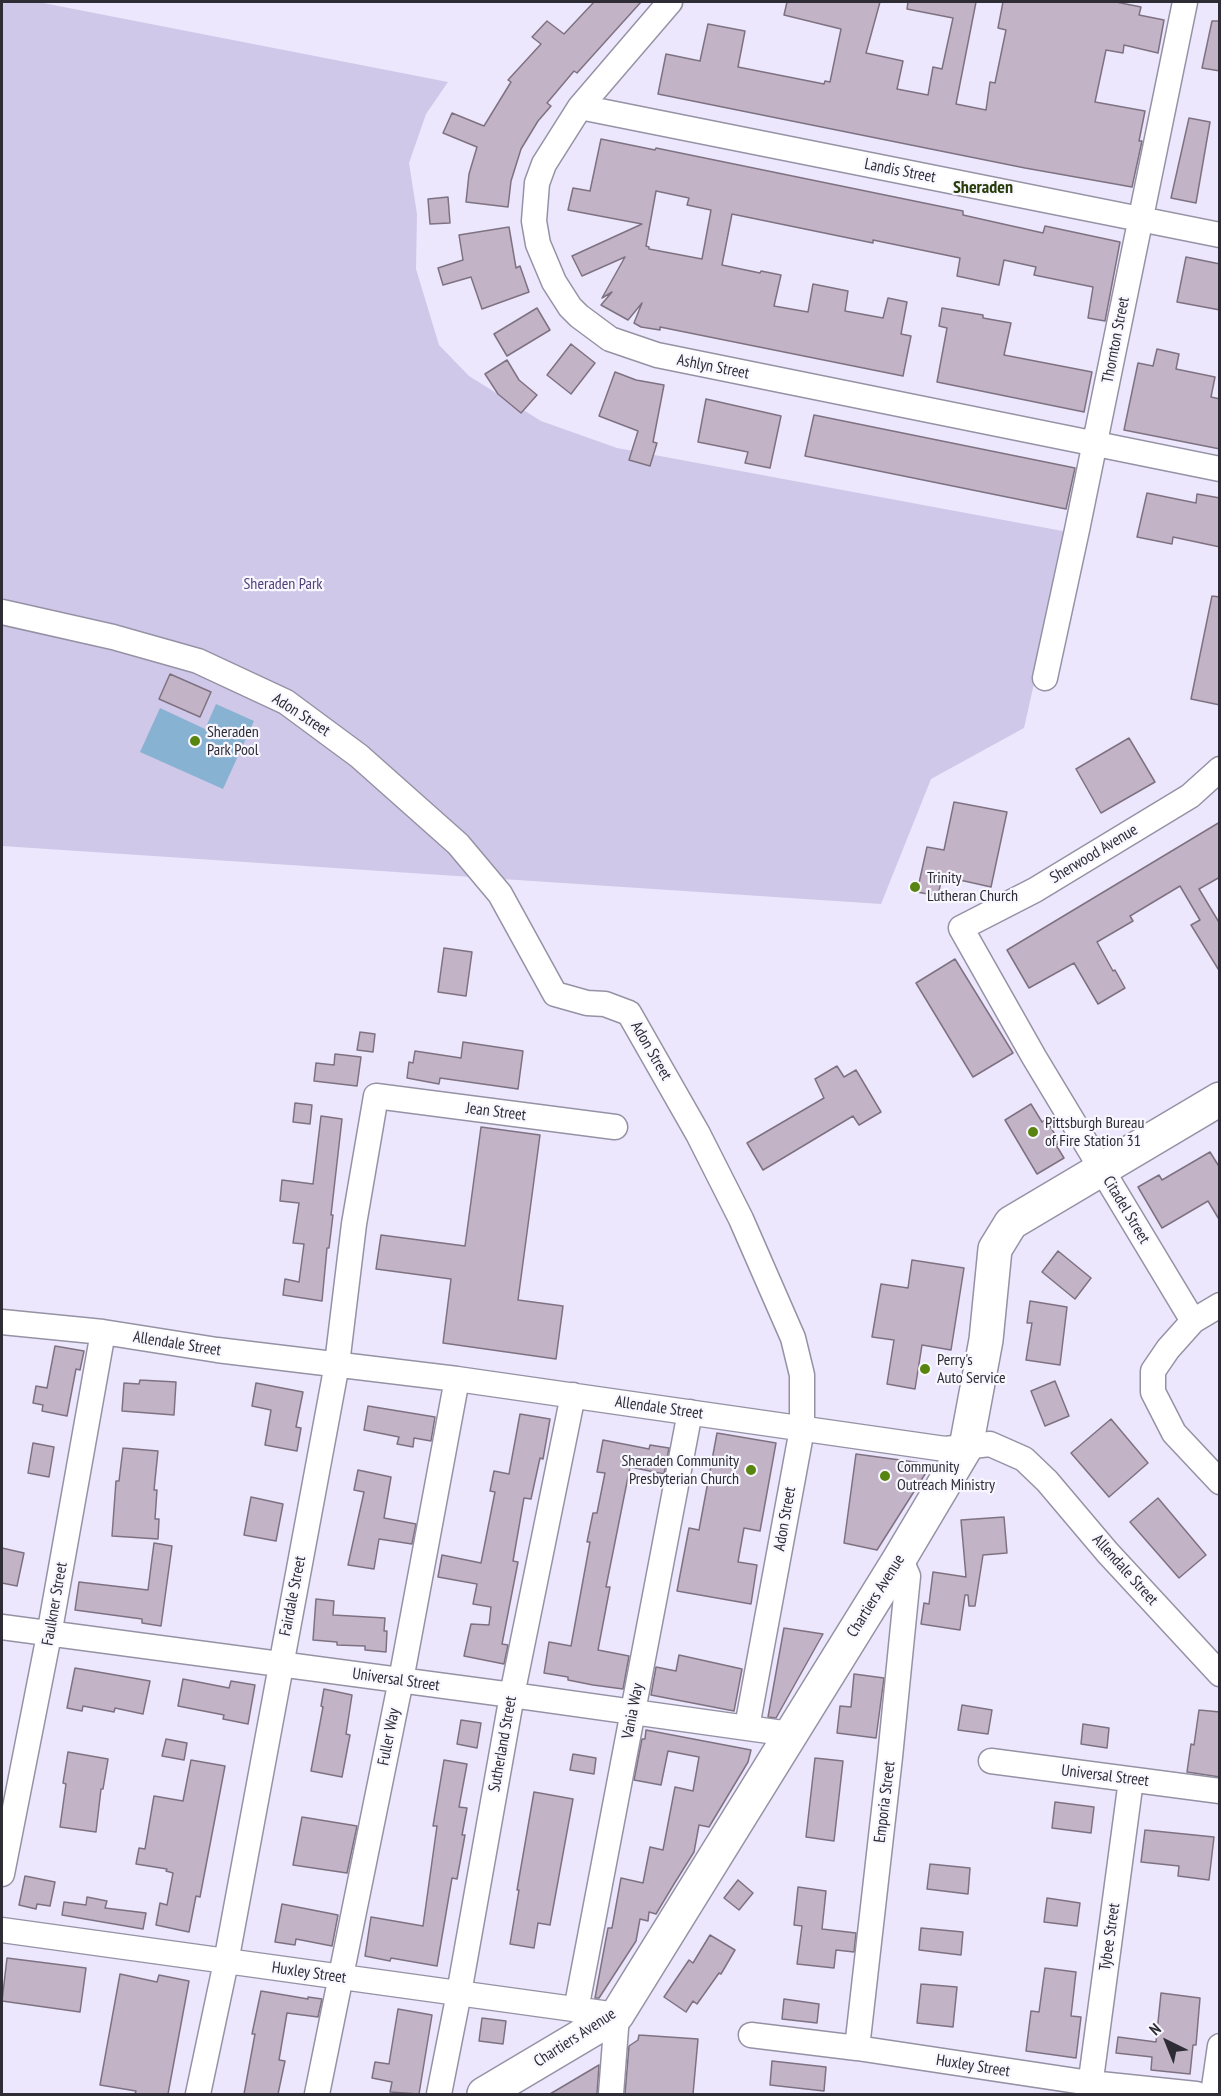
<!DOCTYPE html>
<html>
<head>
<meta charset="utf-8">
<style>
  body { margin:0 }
  #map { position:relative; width:1221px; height:2096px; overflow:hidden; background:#ece7fc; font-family:"PT Sans Narrow",sans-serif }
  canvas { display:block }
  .frame { position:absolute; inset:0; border:3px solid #2e2c34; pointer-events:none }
  .north { position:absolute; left:1137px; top:2012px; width:60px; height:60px; -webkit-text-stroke:4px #f8f6ff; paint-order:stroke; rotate:317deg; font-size:16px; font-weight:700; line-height:24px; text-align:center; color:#2e2c34 }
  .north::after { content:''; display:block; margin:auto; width:21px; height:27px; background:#2e2c34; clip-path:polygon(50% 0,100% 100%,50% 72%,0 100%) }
</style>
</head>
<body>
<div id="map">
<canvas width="1221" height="2096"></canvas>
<div class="frame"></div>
<div class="north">N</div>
</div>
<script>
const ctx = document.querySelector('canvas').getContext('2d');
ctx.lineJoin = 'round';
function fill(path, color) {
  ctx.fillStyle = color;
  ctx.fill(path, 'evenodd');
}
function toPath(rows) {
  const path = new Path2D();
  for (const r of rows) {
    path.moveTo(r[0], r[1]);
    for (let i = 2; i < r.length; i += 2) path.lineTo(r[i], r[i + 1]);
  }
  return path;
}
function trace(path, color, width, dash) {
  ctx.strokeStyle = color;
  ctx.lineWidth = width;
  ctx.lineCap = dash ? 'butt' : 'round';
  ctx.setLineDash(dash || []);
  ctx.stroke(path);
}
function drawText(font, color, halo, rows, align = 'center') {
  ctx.font = font + ' "PT Sans Narrow",sans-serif';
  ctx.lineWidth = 4.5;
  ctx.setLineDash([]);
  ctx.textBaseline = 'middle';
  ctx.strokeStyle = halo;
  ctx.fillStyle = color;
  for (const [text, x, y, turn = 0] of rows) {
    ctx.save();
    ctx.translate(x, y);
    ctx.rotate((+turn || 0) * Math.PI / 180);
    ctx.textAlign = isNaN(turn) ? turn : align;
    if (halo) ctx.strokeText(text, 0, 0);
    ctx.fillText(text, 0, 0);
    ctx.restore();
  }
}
fill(toPath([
  [2,2,38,2,448,82,426,114,409,163,417,214,416,269,439,345,469,376,541,421,617,448,1068,532,1024,728,931,779,881,904,2,846]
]), '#d0c8e9');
fill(toPath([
  [216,704,254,721,223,789,140,752,160,708,205,729]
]), '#88b2d2');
const building = toPath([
  [594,2,641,2,577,73,574,71,547,103,551,106,538,121,521,149,511,181,508,207,466,202,469,174,477,147,443,133,452,113,484,126,511,82,508,80,541,44,532,37,547,21,564,34,594,2],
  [787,2,880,2,866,53,903,61,897,89,928,95,933,67,942,69,953,18,907,9,908,2,976,2,956,104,986,110,990,82,995,83,1006,30,998,28,1003,2,1116,2,1141,7,1139,15,1164,20,1158,53,1124,45,1123,53,1106,50,1095,102,1145,111,1139,141,1142,141,1132,187,1025,168,658,94,666,54,700,61,708,24,745,31,738,67,824,84,825,81,830,82,841,29,784,15,787,2],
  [1212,21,1220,21,1220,71,1202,68,1212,21],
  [1189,118,1210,122,1196,203,1171,198,1189,118],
  [601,139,655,150,656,148,963,211,963,215,1043,233,1045,226,1120,242,1105,321,1088,318,1093,287,1034,275,1036,267,1004,260,999,285,957,276,960,258,873,240,873,243,732,214,722,265,760,273,761,271,781,275,774,306,808,312,813,284,848,291,845,311,883,318,888,298,907,302,901,334,911,336,903,376,660,327,660,330,641,327,634,323,642,303,628,320,601,305,612,292,602,298,625,257,582,276,572,256,642,224,568,210,573,188,590,191,601,139],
  [656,191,689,198,687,205,711,210,702,259,649,249,649,247,646,246,656,191],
  [448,197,450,223,430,224,428,199,448,197],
  [509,227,516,268,520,266,529,292,482,309,471,277,443,285,438,268,463,260,459,235,509,227],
  [1186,257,1220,264,1220,310,1177,302,1186,257],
  [537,308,550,330,507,356,494,334,537,308],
  [942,308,983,315,983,318,1011,323,1004,355,1092,372,1084,412,937,382,947,328,939,326,942,308],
  [571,344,595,363,571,394,547,375,571,344],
  [1157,349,1179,354,1176,369,1215,377,1211,397,1220,399,1220,449,1124,430,1138,363,1153,366,1157,349],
  [507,360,519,380,537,395,521,413,498,394,485,374,507,360],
  [615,372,636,380,664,385,653,442,657,443,650,466,629,460,638,431,599,416,615,372],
  [706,399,781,416,770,468,745,463,748,452,698,442,706,399],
  [814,415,1075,468,1066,509,805,456,814,415],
  [1147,493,1196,503,1197,494,1220,498,1220,547,1173,537,1172,544,1137,537,1147,493],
  [1212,596,1220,597,1220,705,1191,699,1212,596],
  [170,674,211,692,200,717,159,699,170,674],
  [1129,738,1155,782,1101,813,1076,769,1129,738],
  [954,802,1007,812,991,887,942,876,938,896,917,892,927,847,944,850,954,802],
  [1220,822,1220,877,1199,889,1220,924,1220,972,1191,925,1200,920,1180,886,1130,916,1133,921,1097,942,1113,971,1115,970,1125,988,1098,1004,1074,963,1029,988,1007,950,1220,822],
  [444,948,472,952,466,996,438,992,444,948],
  [955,959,1013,1053,973,1077,916,983,955,959],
  [360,1032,375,1034,373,1052,357,1050,360,1032],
  [463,1042,523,1051,518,1089,440,1078,439,1084,407,1078,409,1062,413,1063,415,1051,461,1058,463,1042],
  [335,1054,361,1057,357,1086,314,1081,316,1063,334,1065,335,1054],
  [837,1066,844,1077,856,1070,881,1112,859,1125,853,1116,763,1170,747,1143,824,1098,815,1079,837,1066],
  [295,1103,312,1105,310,1124,293,1122,295,1103],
  [1031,1104,1042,1122,1046,1119,1060,1143,1056,1145,1064,1158,1037,1174,1005,1120,1031,1104],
  [321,1116,342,1119,331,1215,333,1215,329,1248,327,1248,322,1301,283,1295,285,1279,299,1282,304,1244,293,1243,299,1203,280,1201,282,1180,313,1184,321,1116],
  [481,1127,540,1135,518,1300,563,1306,556,1359,443,1343,451,1279,376,1269,381,1235,465,1246,481,1127],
  [1210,1152,1220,1168,1220,1221,1208,1201,1162,1228,1138,1187,1159,1175,1162,1180,1210,1152],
  [1058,1251,1091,1278,1075,1299,1042,1272,1058,1251],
  [912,1260,964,1268,951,1350,922,1345,915,1389,887,1384,894,1340,872,1337,881,1284,908,1288,912,1260],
  [1030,1301,1067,1307,1060,1365,1026,1360,1032,1323,1027,1323,1030,1301],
  [55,1346,84,1351,80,1370,76,1369,67,1416,42,1411,43,1405,33,1403,36,1386,47,1388,55,1346],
  [140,1380,176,1382,174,1415,122,1411,124,1383,139,1384,140,1380],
  [1055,1381,1069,1416,1045,1426,1031,1391,1055,1381],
  [256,1383,303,1392,296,1427,301,1428,297,1451,265,1445,271,1410,252,1406,256,1383],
  [368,1406,435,1417,431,1441,414,1438,413,1447,397,1444,399,1437,364,1430,368,1406],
  [520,1414,550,1419,543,1459,540,1458,531,1499,524,1498,513,1561,518,1562,502,1644,508,1645,504,1664,464,1656,471,1624,489,1625,491,1607,473,1604,477,1584,438,1577,442,1555,481,1563,495,1492,490,1491,494,1471,509,1474,520,1414],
  [1111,1419,1148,1463,1109,1497,1071,1453,1111,1419],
  [717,1433,776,1443,760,1531,744,1528,738,1562,757,1565,751,1604,677,1591,689,1528,699,1530,717,1433],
  [603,1440,649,1449,650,1445,669,1448,664,1474,630,1467,606,1587,610,1587,598,1650,629,1656,623,1689,593,1685,568,1680,568,1677,544,1673,549,1642,571,1646,590,1542,587,1542,593,1513,597,1513,605,1473,597,1472,603,1440],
  [33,1443,54,1447,49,1477,28,1473,33,1443],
  [123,1448,158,1451,154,1490,157,1490,155,1519,159,1519,158,1539,112,1536,116,1481,119,1481,123,1448],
  [856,1454,922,1463,927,1471,877,1550,844,1543,856,1454],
  [358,1470,391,1477,384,1518,416,1524,412,1544,379,1539,374,1569,348,1565,364,1492,354,1490,358,1470],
  [251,1497,283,1504,276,1541,244,1535,251,1497],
  [1158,1498,1206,1555,1179,1578,1130,1522,1158,1498],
  [1004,1517,1007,1553,983,1555,975,1606,969,1606,968,1595,965,1595,960,1630,921,1624,924,1603,929,1604,933,1572,966,1577,961,1520,1004,1517],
  [154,1543,172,1546,161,1626,142,1623,142,1619,75,1610,79,1582,148,1590,154,1543],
  [2,1548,24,1553,17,1586,2,1583,2,1548],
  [316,1599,334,1601,333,1615,385,1618,384,1631,387,1631,386,1652,365,1650,365,1646,337,1645,337,1642,313,1640,316,1599],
  [784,1628,823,1634,776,1718,768,1717,784,1628],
  [679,1655,742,1669,734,1711,651,1695,656,1667,676,1671,679,1655],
  [75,1668,150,1681,143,1714,115,1708,114,1712,83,1706,82,1711,67,1708,75,1668],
  [854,1674,884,1678,876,1738,837,1733,840,1706,851,1707,854,1674],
  [183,1679,229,1688,231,1681,255,1685,248,1724,223,1719,224,1715,178,1706,183,1679],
  [324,1689,352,1695,346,1734,350,1735,342,1777,311,1771,323,1707,321,1706,324,1689],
  [962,1705,992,1710,988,1734,958,1730,962,1705],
  [1199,1710,1220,1712,1220,1777,1187,1772,1191,1744,1194,1745,1199,1710],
  [461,1720,481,1723,477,1748,457,1744,461,1720],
  [1083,1724,1109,1728,1107,1748,1081,1744,1083,1724],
  [646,1730,751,1750,748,1762,709,1827,699,1825,694,1852,674,1884,656,1914,649,1912,648,1921,640,1919,636,1941,599,1998,595,1998,608,1928,612,1928,621,1878,643,1883,650,1847,663,1850,675,1787,693,1791,699,1757,668,1751,661,1785,634,1780,642,1739,645,1739,646,1730],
  [166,1739,187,1743,184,1760,162,1756,166,1739],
  [68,1752,108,1759,103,1789,101,1789,96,1832,60,1827,66,1784,63,1783,68,1752],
  [573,1754,596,1758,594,1774,570,1770,573,1754],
  [815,1758,843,1761,834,1841,806,1837,815,1758],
  [191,1760,225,1766,200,1897,196,1896,189,1932,156,1925,160,1903,167,1905,173,1873,166,1871,167,1869,136,1864,139,1848,145,1849,154,1796,183,1801,191,1760],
  [444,1760,467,1764,459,1807,467,1808,462,1835,465,1835,457,1879,452,1878,437,1966,391,1958,390,1961,365,1956,371,1917,423,1926,437,1826,433,1826,444,1760],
  [534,1792,573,1799,550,1925,538,1923,534,1948,510,1944,519,1890,517,1890,534,1792],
  [1055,1802,1094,1807,1091,1833,1052,1828,1055,1802],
  [302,1817,357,1826,347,1873,293,1865,302,1817],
  [1145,1830,1214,1837,1209,1880,1178,1876,1179,1866,1141,1862,1145,1830],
  [930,1864,970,1868,968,1894,927,1889,930,1864],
  [25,1876,55,1882,50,1906,37,1904,36,1909,19,1905,25,1876],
  [738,1880,753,1893,739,1910,724,1898,738,1880],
  [798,1887,826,1891,822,1929,856,1933,854,1952,836,1950,834,1968,797,1964,802,1926,794,1925,798,1887],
  [87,1897,107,1901,105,1908,146,1913,143,1929,62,1915,64,1902,86,1905,87,1897],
  [1047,1898,1080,1903,1077,1926,1044,1922,1047,1898],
  [282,1904,338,1915,332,1946,296,1939,295,1945,275,1942,282,1904],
  [921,1928,963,1932,961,1955,919,1950,921,1928],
  [710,1935,735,1950,721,1974,719,1973,697,2004,693,2001,686,2012,664,1997,689,1960,693,1963,710,1935],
  [7,1958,86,1968,80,2012,2,2001,7,1958],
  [1045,1968,1076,1972,1071,2016,1081,2017,1076,2058,1026,2051,1031,2011,1039,2012,1045,1968],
  [120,1974,157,1982,159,1975,189,1981,168,2094,135,2094,136,2091,100,2085,120,1974],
  [921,1984,957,1987,953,2027,917,2023,921,1984],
  [261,1991,308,1999,308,1997,322,1999,318,2017,287,2013,279,2060,285,2061,278,2094,244,2094,255,2034,252,2034,261,1991],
  [1161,1993,1200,1998,1196,2045,1193,2045,1190,2074,1151,2070,1152,2057,1116,2053,1118,2037,1156,2042,1161,1993],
  [784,1999,819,2004,817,2023,782,2019,784,1999],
  [398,2009,432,2015,419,2094,390,2092,392,2082,372,2078,375,2062,389,2064,398,2009],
  [482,2018,506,2021,503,2044,479,2041,482,2018],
  [639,2035,698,2039,693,2094,625,2094,629,2046,638,2040,639,2035],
  [772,2061,826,2067,824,2091,770,2085,772,2061],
  [599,2065,597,2094,550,2094,599,2065]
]);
fill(building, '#c2b4c6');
trace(building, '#7e7282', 1.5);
const street = toPath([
  [670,2,580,107,544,164,537,183,534,221,538,244,554,282,570,307,579,316,610,339,657,355,1220,469],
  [580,107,1220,235],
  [2,612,113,637,198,661,286,702,359,756,458,844,500,894,555,994,587,1003,605,1004,629,1013,698,1134,741,1219,793,1338,802,1375,802,1429,747,1727],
  [1045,678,1077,530,1185,2],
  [1220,1305,1193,1321,1168,1349,1153,1371,1153,1392,1174,1433,1220,1482],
  [1193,1321,1034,1057,961,928,1035,890,1190,796,1220,769],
  [2,1322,103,1332,217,1350,457,1379,945,1449,990,1444,1024,1459,1047,1481,1107,1552,1220,1674],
  [2,1627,512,1695,790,1734],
  [991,1761,1220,1791],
  [2,1874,49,1635,103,1332],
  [2,1930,617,2015,611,2094],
  [576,2010,690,1412],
  [751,2035,857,2048,1090,2083,1196,2094],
  [857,2048,890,1757,908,1576,900,1558],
  [198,2094,226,1962,337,1364,354,1224,376,1096,615,1127],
  [317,2094,401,1680,457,1379],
  [439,2094,459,1993,512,1695,573,1395],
  [1089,2094,1131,1780],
  [1213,2094,1220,2046]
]);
const secondary = toPath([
  [484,2094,617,2015,900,1558,966,1447,986,1340,995,1249,1011,1223,1220,1099]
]);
trace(street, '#9692a5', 27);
trace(secondary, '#9692a5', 36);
trace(street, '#fff', 24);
trace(secondary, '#fff', 33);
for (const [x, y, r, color] of [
  [195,741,6,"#588410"],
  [915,887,6,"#588410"],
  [1033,1132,6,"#588410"],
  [925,1369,6,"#588410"],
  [751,1470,6,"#588410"],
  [885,1476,6,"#588410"]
]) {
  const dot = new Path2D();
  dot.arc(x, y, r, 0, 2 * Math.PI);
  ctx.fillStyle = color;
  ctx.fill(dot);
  trace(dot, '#f8f6ff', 2);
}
drawText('16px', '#2e2c34', '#f8f6ff', [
  ["Landis Street",900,171,11],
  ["Thornton Street",1116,340,-79],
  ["Ashlyn Street",713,367,11],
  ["Adon Street",301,715,33],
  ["Sherwood Avenue",1094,854,-31],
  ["Adon Street",651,1051,60],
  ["Jean Street",496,1112,7],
  ["Citadel Street",1126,1210,59],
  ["Allendale Street",177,1344,9],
  ["Allendale Street",659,1408,8],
  ["Adon Street",785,1519,-80],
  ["Allendale Street",1125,1570,48],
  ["Fairdale Street",293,1596,-79],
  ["Chartiers Avenue",876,1596,-58],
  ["Faulkner Street",55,1604,-80],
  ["Universal Street",396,1680,8],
  ["Vania Way",633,1711,-79],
  ["Fuller Way",389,1737,-79],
  ["Sutherland Street",503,1744,-80],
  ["Universal Street",1105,1776,7],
  ["Emporia Street",885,1802,-83],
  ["Tybee Street",1110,1937,-82],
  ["Huxley Street",309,1973,8],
  ["Chartiers Avenue",575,2038,-33],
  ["Huxley Street",973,2066,9]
]);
drawText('16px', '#513f79', '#f8f6ff', [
  ["Sheraden Park",283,584]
]);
drawText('16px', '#2e2c34', '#f8f6ff', [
  ["Sheraden",207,732],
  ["Park Pool",207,750],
  ["Trinity",927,878],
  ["Lutheran Church",927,896],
  ["Pittsburgh Bureau",1045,1123],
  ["of Fire Station 31",1045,1141],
  ["Perry's",937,1360],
  ["Auto Service",937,1378],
  ["Sheraden Community",739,1461,"right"],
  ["Presbyterian Church",739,1479,"right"],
  ["Community",897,1467],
  ["Outreach Ministry",897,1485]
], 'left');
drawText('bold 18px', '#283d09', '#f8f6ff', [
  ["Sheraden",983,188]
]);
</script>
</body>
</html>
